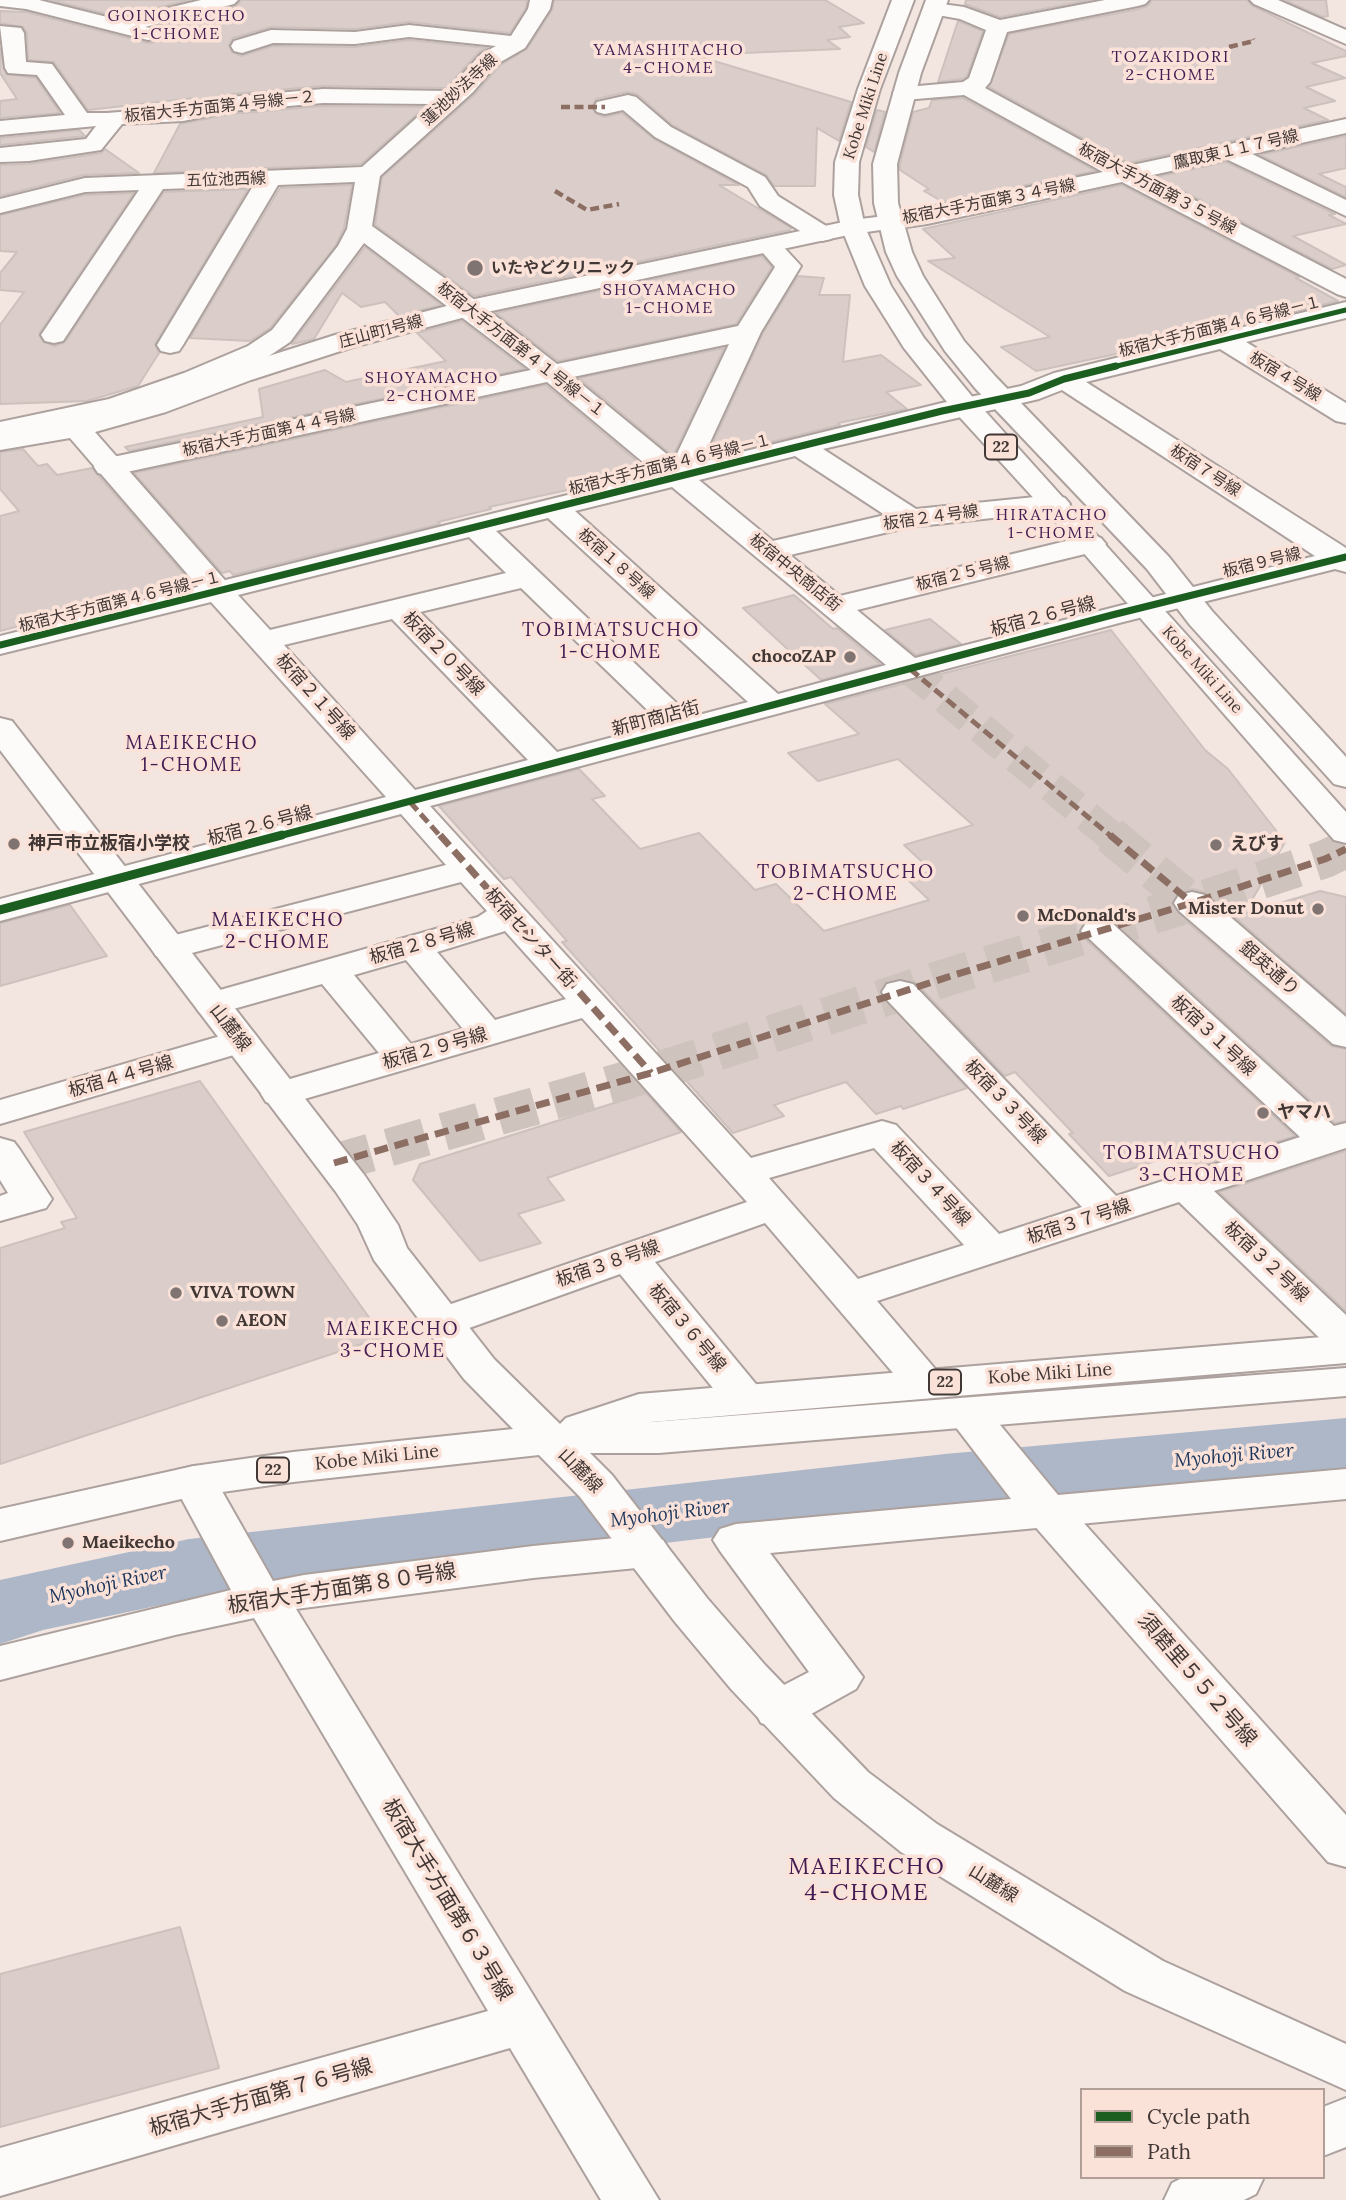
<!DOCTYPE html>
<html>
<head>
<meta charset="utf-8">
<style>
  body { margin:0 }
  #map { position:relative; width:1346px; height:2200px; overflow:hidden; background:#f3e6e1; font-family:Lora,serif }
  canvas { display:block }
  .legend { position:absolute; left:1080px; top:2088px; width:245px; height:91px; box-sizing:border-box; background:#fbe2d9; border:2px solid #b19e97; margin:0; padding:9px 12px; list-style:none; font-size:21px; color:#413734 }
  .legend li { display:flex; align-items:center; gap:14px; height:35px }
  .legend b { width:35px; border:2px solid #b19e97 }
</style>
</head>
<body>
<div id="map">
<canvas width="1346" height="2200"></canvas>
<ul class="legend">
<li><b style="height:9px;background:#1b5e20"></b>Cycle path</li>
<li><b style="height:9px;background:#8d6e63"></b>Path</li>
</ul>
</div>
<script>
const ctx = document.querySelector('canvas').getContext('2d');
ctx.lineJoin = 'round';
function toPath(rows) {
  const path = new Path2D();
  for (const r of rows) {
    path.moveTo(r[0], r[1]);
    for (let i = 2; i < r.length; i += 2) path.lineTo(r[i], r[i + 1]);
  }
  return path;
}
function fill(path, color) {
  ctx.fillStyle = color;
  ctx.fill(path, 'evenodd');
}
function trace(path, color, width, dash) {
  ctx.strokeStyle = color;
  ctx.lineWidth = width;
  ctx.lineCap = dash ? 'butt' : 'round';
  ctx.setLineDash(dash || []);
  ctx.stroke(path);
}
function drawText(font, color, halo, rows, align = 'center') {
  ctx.font = font + ' Lora,"Noto Sans JP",serif';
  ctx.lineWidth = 7;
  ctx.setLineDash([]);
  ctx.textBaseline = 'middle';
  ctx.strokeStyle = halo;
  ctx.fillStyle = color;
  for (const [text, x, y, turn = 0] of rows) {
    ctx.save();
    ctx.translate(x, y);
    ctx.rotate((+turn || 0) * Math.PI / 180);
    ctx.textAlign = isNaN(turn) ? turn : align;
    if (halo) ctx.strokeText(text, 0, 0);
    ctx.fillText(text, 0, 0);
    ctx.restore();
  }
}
fill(toPath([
  [1346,1418,1346,1474,945,1510,189,1599,43,1630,0,1644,0,1580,189,1539,945,1454,1346,1418]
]), '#adb7c8');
const building = toPath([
  [50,0,190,0,119,17,50,0],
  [241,0,527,0,526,8,510,33,409,22,355,29,271,27,233,38,229,45,232,52,241,56,273,46,355,47,409,40,487,48,479,52,446,88,323,86,231,94,191,103,194,98,88,110,54,62,28,60,27,33,23,27,0,23,0,11,26,12,148,43,156,42,161,35,157,27,235,7,241,0],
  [554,0,825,0,864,23,839,27,850,37,827,40,840,49,694,55,851,102,839,141,817,128,815,186,774,186,766,175,672,125,637,94,627,92,596,99,592,106,595,113,604,117,622,113,654,139,739,185,719,185,791,228,790,230,474,296,375,225,382,177,475,94,499,66,527,49,552,10,554,0],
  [966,0,1091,0,1000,17,965,4,966,0],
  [1152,0,1247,0,1253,6,1346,51,1346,56,1312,63,1345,78,1306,87,1335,101,1304,108,1328,120,1128,163,989,87,1009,34,1139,9,1147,6,1152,0],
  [1284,0,1326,0,1328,16,1323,17,1284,0],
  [958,21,983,31,967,76,962,79,938,82,958,21],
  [0,48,6,74,36,78,60,113,0,118,0,101,17,99,0,73,0,48],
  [963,98,1096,171,943,202,924,191,929,189,900,170,900,164,913,112,929,108,932,100,963,98],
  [323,106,425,107,361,164,154,173,180,124,231,114,323,106],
  [877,110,885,112,874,152,866,147,877,110],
  [79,130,85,136,0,145,0,138,79,130],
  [1346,136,1346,168,1319,174,1346,187,1346,197,1260,155,1346,136],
  [105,149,139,173,84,175,0,196,0,165,29,164,101,153,105,149],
  [1226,162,1335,214,1329,215,1346,224,1293,236,1346,265,1332,269,1156,177,1226,162],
  [352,185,344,228,336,245,270,328,250,341,190,338,280,188,352,185],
  [1122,185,1299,277,1296,278,1338,301,1149,347,1036,371,1001,347,1050,337,928,261,955,258,923,229,1122,185],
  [248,189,155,344,159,353,138,386,87,401,0,404,0,325,24,292,0,290,0,273,17,252,0,251,0,215,85,195,134,193,39,334,43,342,55,346,65,342,164,192,248,189],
  [365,247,441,305,399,316,385,302,361,307,342,293,314,339,292,344,365,247],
  [762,256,772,267,736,324,558,361,496,313,762,256],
  [798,276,824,278,819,295,850,295,843,362,881,355,921,385,886,392,907,409,838,423,840,425,706,458,763,333,798,276],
  [462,321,525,369,129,451,125,447,263,417,259,389,325,370,346,382,446,361,417,333,462,321],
  [724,348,673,456,579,378,724,348],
  [546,385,650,472,489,507,491,509,438,522,440,524,233,575,230,571,222,573,134,473,546,385],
  [23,449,38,466,47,464,57,475,92,468,190,581,0,631,0,516,19,511,0,489,0,452,23,449],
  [794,595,833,629,837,628,880,664,821,680,743,608,794,595],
  [930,619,961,644,916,655,885,630,930,619],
  [1111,630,1205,750,1228,769,1285,842,1244,914,1320,891,1346,897,1346,1014,1207,893,1193,889,1178,892,1172,902,1177,913,1331,1046,1346,1049,1346,1121,1335,1123,1114,921,1098,917,1084,922,1079,933,1295,1136,1187,1171,1171,1156,1109,1176,1069,1134,1073,1133,1015,1072,1005,1076,915,982,901,978,886,981,880,993,967,1088,903,1109,901,1106,876,1114,846,1082,774,1105,784,1116,733,1133,562,942,567,941,511,877,504,879,439,806,579,769,605,796,592,799,640,849,699,833,755,890,776,884,824,931,929,900,906,878,932,871,904,845,973,825,898,759,818,781,788,753,859,734,825,704,1111,630],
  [70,905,107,956,0,986,0,923,70,905],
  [200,1081,383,1337,0,1464,0,1248,65,1228,61,1222,77,1218,24,1132,200,1081],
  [646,1093,681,1132,547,1178,564,1200,518,1214,541,1243,480,1261,413,1180,420,1164,646,1093],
  [1346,1151,1346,1311,1219,1192,1346,1151],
  [180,1927,219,2068,0,2127,0,1974,180,1927]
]);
fill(building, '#dbceca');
trace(building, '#ccc1bd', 2);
trace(toPath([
  [910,669,1112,837]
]), '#cfc3be', 31, [31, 15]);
trace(toPath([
  [1110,835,1192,903],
  [334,1163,651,1073,951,976,1192,903,1325,859,1346,849]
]), '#cfc3be', 38, [38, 19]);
const street = toPath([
  [0,0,39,0,119,20,201,0,238,0,234,4,145,27,156,29,159,34,156,39,148,40,26,9,0,6,0,0],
  [530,0,552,0,550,9,525,48,497,64,473,92,380,176,372,226,479,303,557,364,738,326,775,267,757,246,760,241,769,239,778,241,801,266,761,332,701,462,942,403,1021,386,1054,373,1346,302,1346,318,1246,342,1346,403,1346,423,1336,421,1220,349,1086,382,1346,548,1346,572,1335,569,1123,622,430,806,751,1158,882,1121,896,1125,999,1234,1082,1207,887,1000,882,992,887,984,900,981,913,984,1116,1196,1300,1137,1081,931,1086,923,1099,920,1112,923,1334,1126,1346,1123,1346,1148,1214,1191,1346,1315,1346,1353,1331,1349,1179,1202,877,1301,948,1384,941,1394,926,1398,911,1394,765,1223,655,1262,760,1389,767,1399,760,1409,745,1413,730,1409,620,1274,458,1332,443,1335,428,1332,422,1322,428,1312,747,1202,582,1018,294,1102,280,1106,266,1102,261,1094,266,1086,379,1053,322,984,212,1015,199,1012,194,1004,199,996,478,917,487,911,461,882,169,959,156,956,151,948,156,940,446,865,401,814,0,921,0,899,386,797,211,602,0,654,0,636,656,473,547,382,108,476,98,473,94,467,98,461,108,458,531,370,364,243,290,342,266,358,204,385,126,412,0,438,0,422,109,399,184,373,248,346,272,330,338,246,347,229,355,182,278,185,183,345,179,351,170,353,161,351,157,345,253,186,163,189,63,341,54,343,45,341,41,335,139,190,85,192,0,213,0,199,85,178,362,167,432,104,323,103,231,111,183,121,122,124,101,150,29,161,0,162,0,148,86,139,96,126,0,135,0,121,65,115,37,75,8,73,5,68,0,26,21,28,24,33,26,62,52,64,87,113,107,113,183,107,231,97,323,89,447,91,481,54,496,46,409,37,355,44,273,43,242,53,234,51,231,46,234,41,271,30,355,32,409,25,511,36,528,9,530,0],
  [729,344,674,460,573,377,729,344],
  [1062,390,1315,556,915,658,857,610,1101,550,1106,544,1101,538,1091,535,840,596,790,555,910,527,1065,510,1070,504,1065,498,1055,495,916,509,823,449,1039,399,1062,390],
  [795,456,885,515,773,541,699,480,795,456],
  [672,487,886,665,778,694,575,511,672,487],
  [548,518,748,702,691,717,496,531,548,518],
  [469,537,506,573,270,630,238,595,469,537],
  [521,588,662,724,557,752,420,612,521,588],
  [392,619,528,760,415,790,284,645,392,619],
  [505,931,566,999,495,1020,437,952,505,931],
  [406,960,463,1029,411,1044,354,975,406,960],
  [874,1148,964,1245,858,1279,769,1178,874,1148],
  [1105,0,1149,0,1145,4,1138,6,1007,32,990,82,985,88,1128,166,1346,119,1346,133,1252,154,1346,200,1346,216,1226,159,1148,176,1346,279,1346,297,1337,294,1122,182,927,224,892,229,883,227,880,222,883,217,1103,172,964,95,904,100,896,98,893,93,896,88,963,82,969,78,986,30,960,19,927,13,923,9,927,5,934,3,964,7,1000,20,1105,0],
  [1250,0,1278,0,1346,30,1346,44,1254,4,1250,0],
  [628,95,636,97,671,127,765,177,778,196,831,229,834,234,831,239,822,241,813,239,760,206,748,187,655,137,623,110,605,114,597,112,594,107,597,102,628,95],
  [1192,892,1205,895,1346,1017,1346,1047,1333,1044,1179,911,1174,903,1179,895,1192,892],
  [241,1030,254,1033,260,1041,254,1049,0,1124,0,1100,241,1030],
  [0,1138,14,1142,20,1150,52,1199,46,1208,0,1221,0,1196,8,1193,0,1180,0,1138],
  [967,1399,982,1403,1058,1495,1346,1469,1346,1499,770,1553,863,1677,856,1689,795,1723,778,1728,761,1723,754,1710,761,1697,809,1672,720,1551,713,1540,720,1529,736,1524,1011,1499,945,1413,952,1403,967,1399],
  [194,1466,210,1470,273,1581,304,1575,533,1546,647,1535,663,1540,670,1551,663,1562,647,1567,533,1578,296,1609,659,2200,601,2200,510,2048,0,2196,0,2148,488,2011,254,1618,175,1635,0,1680,0,1646,231,1590,172,1481,178,1470,194,1466],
  [1346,2098,1346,2147,1323,2156,1323,2107,1346,2098],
  [1184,2177,1264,2177,1256,2194,1244,2200,1164,2200,1172,2183,1184,2177]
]);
const secondary = toPath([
  [892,215,901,217,904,222,901,227,853,234,473,315,353,347,251,380,166,412,95,432,230,586,234,592,230,598,219,601,208,598,70,438,0,450,0,434,74,421,146,400,231,368,335,335,470,300,853,220,892,215],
  [1048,1497,1064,1501,1346,1815,1346,1867,1328,1862,1032,1523,1025,1512,1032,1501,1048,1497]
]);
const primary = toPath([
  [892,0,914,0,880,89,859,162,858,195,865,227,891,286,924,338,975,400,1346,812,1346,843,1334,840,1081,550,955,412,904,348,865,286,841,227,834,195,835,162,858,89,892,0],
  [926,0,948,0,921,73,897,164,898,203,912,252,923,276,964,341,995,376,1169,557,1212,611,1346,757,1346,787,1334,784,1190,625,1147,569,975,388,945,351,897,276,886,252,874,203,873,164,899,73,926,0],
  [0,718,12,721,365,1176,398,1225,407,1248,494,1359,560,1424,566,1418,639,1394,1346,1335,1346,1363,639,1423,1346,1368,1346,1396,659,1453,590,1453,612,1475,707,1598,765,1665,868,1772,937,1824,1163,1961,1346,2044,1346,2090,1125,1991,901,1852,834,1798,731,1689,675,1622,580,1497,539,1455,293,1482,194,1496,0,1541,0,1509,194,1466,293,1452,513,1429,464,1379,374,1260,358,1225,336,1192,0,750,0,718]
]);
trace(street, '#aca19d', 4);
trace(secondary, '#aca19d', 4);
trace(primary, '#aca19d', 4);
fill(street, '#fdfbfa');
fill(secondary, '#fdfbfa');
fill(primary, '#fdfbfa');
trace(toPath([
  [1229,47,1254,41,1253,39],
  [561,107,605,107],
  [555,191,587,210,619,204]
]), '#8d6e63', 4.5, [9, 4.5]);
trace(toPath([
  [910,669,1112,837],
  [410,802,441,837]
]), '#8d6e63', 5, [11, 5]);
trace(toPath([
  [440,835,651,1073],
  [1110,835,1192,903],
  [334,1163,651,1073,951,976,1192,903,1325,859,1346,849]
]), '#8d6e63', 7, [14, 7]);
trace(toPath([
  [1109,368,1346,310]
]), '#1b5e20', 5);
trace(toPath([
  [0,645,942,411,1029,393,1064,379,1116,366],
  [275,837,1112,615,1346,557]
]), '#1b5e20', 7);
trace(toPath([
  [0,910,282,835]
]), '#1b5e20', 9);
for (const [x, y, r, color] of [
  [475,268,9,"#7f7471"],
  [850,657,7,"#7f7471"],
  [14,844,7,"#7f7471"],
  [1216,845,7,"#7f7471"],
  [1318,909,7,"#7f7471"],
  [1023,916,7,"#7f7471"],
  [1263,1113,7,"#7f7471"],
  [176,1293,7,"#7f7471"],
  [222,1321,7,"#7f7471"],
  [68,1543,7,"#7f7471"]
]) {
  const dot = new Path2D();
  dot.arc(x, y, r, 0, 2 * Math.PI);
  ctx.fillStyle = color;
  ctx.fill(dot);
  trace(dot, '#fbe2d9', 2.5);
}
ctx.letterSpacing = '2px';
drawText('16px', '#421c52', '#fbe2d9', [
  ["GOINOIKECHO",177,16],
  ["1-CHOME",177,34],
  ["YAMASHITACHO",669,50],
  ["4-CHOME",669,68],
  ["TOZAKIDORI",1171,57],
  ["2-CHOME",1171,75],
  ["SHOYAMACHO",670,290],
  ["1-CHOME",670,308],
  ["SHOYAMACHO",432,378],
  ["2-CHOME",432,396],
  ["HIRATACHO",1052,515],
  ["1-CHOME",1052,533]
]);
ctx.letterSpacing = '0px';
drawText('16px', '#413734', '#fbe2d9', [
  ["蓮池妙法寺線",460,90,-43],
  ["Kobe Miki Line",866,106,-72],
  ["板宿大手方面第４号線－２",220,107,-6],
  ["鷹取東１１７号線",1236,150,-13],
  ["五位池西線",226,180,-2],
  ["板宿大手方面第３５号線",1157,189,28],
  ["板宿大手方面第３４号線",989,202,-11],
  ["板宿大手方面第４６号線－１",1220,327,-14],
  ["庄山町1号線",381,332,-15],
  ["板宿大手方面第４１号線－１",521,350,38],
  ["板宿４号線",1285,377,31],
  ["板宿大手方面第４４号線",269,433,-12],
  ["板宿大手方面第４６号線－１",670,465,-14],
  ["板宿７号線",1205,471,33],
  ["板宿２４号線",931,518,-8],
  ["板宿９号線",1262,563,-14],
  ["板宿１８号線",616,564,42],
  ["板宿中央商店街",795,573,39],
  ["板宿２５号線",963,574,-14],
  ["板宿大手方面第４６号線－１",120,602,-14],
  ["Kobe Miki Line",1202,670,48]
]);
drawText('bold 16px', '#413734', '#fbe2d9', [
  ["いたやどクリニック",491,268]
], 'left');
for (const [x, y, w] of [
  [1001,447,32],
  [945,1382,32],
  [273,1470,32]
]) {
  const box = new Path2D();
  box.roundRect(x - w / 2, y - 12.5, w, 25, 5);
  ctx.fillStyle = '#fbe2d9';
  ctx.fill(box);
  trace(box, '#413734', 2);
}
drawText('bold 16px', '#413734', null, [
  ["22",1001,447],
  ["22",945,1382],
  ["22",273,1470]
]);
drawText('18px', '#413734', '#fbe2d9', [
  ["板宿２６号線",1043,617,-15],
  ["板宿２０号線",443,654,46],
  ["板宿２１号線",315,697,48],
  ["新町商店街",656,719,-15],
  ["板宿２６号線",260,826,-15],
  ["板宿センター街",530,938,48],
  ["板宿２８号線",422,944,-16],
  ["銀英通り",1269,969,41],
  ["山麓線",230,1028,52],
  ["板宿３１号線",1213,1036,43],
  ["板宿２９号線",435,1049,-16],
  ["板宿４４号線",121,1077,-16],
  ["板宿３３号線",1005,1102,46],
  ["板宿３４号線",930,1184,47],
  ["板宿３７号線",1079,1222,-18],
  ["板宿３２号線",1266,1262,43],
  ["板宿３８号線",608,1264,-19],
  ["板宿３６号線",687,1328,50],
  ["Kobe Miki Line",1050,1374,-4],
  ["Kobe Miki Line",377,1458,-6],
  ["山麓線",580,1471,46],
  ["山麓線",993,1884,32]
]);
drawText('bold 18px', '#413734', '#fbe2d9', [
  ["chocoZAP",836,657,"right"],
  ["神戸市立板宿小学校",28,844],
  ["えびす",1230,845],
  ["Mister Donut",1304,909,"right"],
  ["McDonald's",1037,916],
  ["ヤマハ",1277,1113],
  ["VIVA TOWN",190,1293],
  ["AEON",236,1321],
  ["Maeikecho",82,1543]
], 'left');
ctx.letterSpacing = '2px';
drawText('19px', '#421c52', '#fbe2d9', [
  ["TOBIMATSUCHO",611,631],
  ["1-CHOME",611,653],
  ["MAEIKECHO",192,744],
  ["1-CHOME",192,766],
  ["TOBIMATSUCHO",846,873],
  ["2-CHOME",846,895],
  ["MAEIKECHO",278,921],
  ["2-CHOME",278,943],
  ["TOBIMATSUCHO",1192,1154],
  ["3-CHOME",1192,1176],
  ["MAEIKECHO",393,1330],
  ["3-CHOME",393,1352]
]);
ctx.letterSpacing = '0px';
drawText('italic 19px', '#19345a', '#fbe2d9', [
  ["Myohoji River",1234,1456,-5],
  ["Myohoji River",670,1514,-7],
  ["Myohoji River",108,1585,-12]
]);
drawText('21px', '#413734', '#fbe2d9', [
  ["板宿大手方面第８０号線",342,1589,-9],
  ["須磨里５５２号線",1197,1680,49],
  ["板宿大手方面第６３号線",447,1900,59],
  ["板宿大手方面第７６号線",261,2098,-16]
]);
ctx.letterSpacing = '2px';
drawText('23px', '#421c52', '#fbe2d9', [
  ["MAEIKECHO",867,1867],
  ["4-CHOME",867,1893]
]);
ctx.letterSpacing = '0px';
</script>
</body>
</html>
